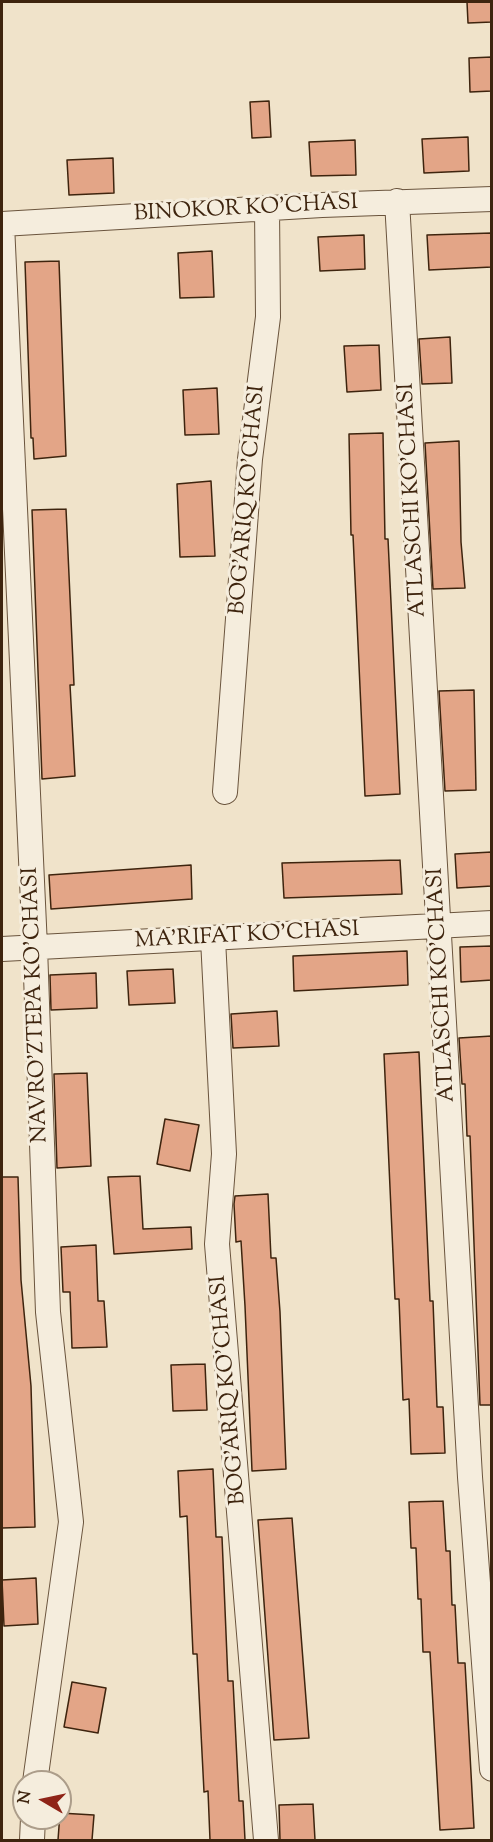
<!DOCTYPE html>
<html>
<head>
<meta charset="utf-8">
<style>
  body { margin:0 }
  #map { position:relative; width:493px; height:1842px; overflow:hidden; background:#f0e3ca; font-family:"Sorts Mill Goudy",serif }
  canvas { display:block }
  .frame { position:absolute; inset:0; border:3px solid #3e240e; pointer-events:none }
  .north { position:absolute; left:12px; top:1770px; width:60px; height:60px; box-sizing:border-box; background:#f5eddd; border:2px solid #ac9d8a; border-radius:50%; rotate:279deg; font-size:16px; font-weight:700; line-height:24px; text-align:center; color:#3e240e }
  .north::after { content:''; display:block; margin:auto; width:21px; height:27px; background:#8f2418; clip-path:polygon(50% 0,100% 100%,50% 72%,0 100%) }
</style>
</head>
<body>
<div id="map">
<canvas width="493" height="1842"></canvas>
<div class="frame"></div>
<div class="north">N</div>
</div>
<script>
const ctx = document.querySelector('canvas').getContext('2d');
ctx.lineJoin = 'round';
function fill(path, color) {
  ctx.fillStyle = color;
  ctx.fill(path, 'evenodd');
}
function toPath(rows) {
  const path = new Path2D();
  for (const r of rows) {
    path.moveTo(r[0], r[1]);
    for (let i = 2; i < r.length; i += 2) path.lineTo(r[i], r[i + 1]);
  }
  return path;
}
function trace(path, color, width, dash) {
  ctx.strokeStyle = color;
  ctx.lineWidth = width;
  ctx.lineCap = dash ? 'butt' : 'round';
  ctx.setLineDash(dash || []);
  ctx.stroke(path);
}
function drawText(font, color, halo, rows, align = 'center') {
  ctx.font = font + ' "Sorts Mill Goudy",serif';
  ctx.lineWidth = 6;
  ctx.setLineDash([]);
  ctx.textBaseline = 'middle';
  ctx.strokeStyle = halo;
  ctx.fillStyle = color;
  for (const [text, x, y, turn = 0] of rows) {
    ctx.save();
    ctx.translate(x, y);
    ctx.rotate((+turn || 0) * Math.PI / 180);
    ctx.textAlign = isNaN(turn) ? turn : align;
    if (halo) ctx.strokeText(text, 0, 0);
    ctx.fillText(text, 0, 0);
    ctx.restore();
  }
}
const building = toPath([
  [467,2,492,2,492,22,468,23,467,2],
  [492,57,492,91,470,92,469,58,492,57],
  [269,101,271,137,252,138,250,102,269,101],
  [468,137,469,171,424,173,422,139,468,137],
  [355,140,356,175,311,176,309,142,355,140],
  [113,158,114,193,69,195,67,160,113,158],
  [492,233,492,267,429,270,427,235,492,233],
  [364,235,365,269,320,271,318,237,364,235],
  [212,251,214,297,180,298,178,253,212,251],
  [59,261,66,456,34,459,33,438,31,438,25,262,59,261],
  [450,337,452,383,422,384,419,339,450,337],
  [379,345,381,390,347,392,344,346,379,345],
  [217,388,219,434,185,435,183,390,217,388],
  [383,433,385,539,388,539,400,794,365,796,353,535,351,535,349,434,383,433],
  [459,441,461,542,465,588,433,589,425,443,459,441],
  [211,481,215,556,180,557,177,484,211,481],
  [66,509,74,685,70,685,75,776,42,779,32,510,66,509],
  [474,690,476,790,445,791,439,691,474,690],
  [492,852,492,886,457,888,455,854,492,852],
  [400,860,402,894,284,898,282,863,400,860],
  [191,865,192,899,51,909,49,875,191,865],
  [492,946,492,980,461,982,460,947,492,946],
  [407,951,408,985,294,991,293,956,407,951],
  [173,969,175,1003,129,1005,127,971,173,969],
  [96,973,97,1008,51,1010,50,975,96,973],
  [277,1011,279,1046,233,1048,231,1014,277,1011],
  [492,1036,492,1405,480,1405,470,1136,467,1136,465,1084,462,1084,459,1038,492,1036],
  [419,1052,430,1301,433,1301,437,1407,443,1407,445,1453,411,1454,409,1399,403,1400,399,1299,395,1299,384,1054,419,1052],
  [87,1073,91,1166,57,1168,54,1074,87,1073],
  [165,1119,199,1125,190,1171,157,1164,165,1119],
  [140,1176,143,1229,191,1227,192,1249,114,1254,108,1177,140,1176],
  [2,1177,18,1177,21,1280,31,1386,35,1527,2,1528,2,1177],
  [268,1194,271,1258,276,1258,280,1312,286,1469,252,1471,245,1306,241,1241,236,1242,234,1204,235,1196,268,1194],
  [96,1245,98,1301,104,1301,107,1347,72,1348,70,1292,63,1292,61,1247,96,1245],
  [205,1364,207,1410,173,1411,171,1365,205,1364],
  [213,1469,216,1537,222,1537,228,1681,233,1681,239,1801,243,1801,245,1840,210,1840,208,1791,204,1792,197,1654,193,1654,187,1516,180,1517,178,1471,213,1469],
  [443,1501,446,1551,450,1551,452,1605,455,1605,458,1663,465,1663,474,1828,440,1830,430,1652,423,1652,421,1599,418,1599,416,1548,411,1548,409,1502,443,1501],
  [292,1518,309,1738,274,1740,258,1520,292,1518],
  [36,1578,38,1624,4,1626,2,1580,36,1578],
  [72,1682,106,1688,98,1733,64,1727,72,1682],
  [313,1804,315,1840,280,1840,279,1805,313,1804],
  [60,1813,94,1815,92,1840,58,1840,60,1813]
]);
fill(building, '#e3a587');
trace(building, '#3e240e', 1.5);
const street = toPath([
  [397,201,470,1477,492,1769],
  [2,224,35,947,48,1312,71,1522,35,1782],
  [2,224,322,205,492,199],
  [225,792,250,459,268,317,267,208],
  [213,939,224,1154,217,1244,266,1840],
  [2,949,492,923],
  [32,1840,33,1818]
]);
trace(street, '#6a543d', 26);
trace(street, '#f5eddd', 24);
drawText('22px', '#3e240e', '#f5eddd', [
  ["BINOKOR KO'CHASI",246,210,-3],
  ["BOG'ARIQ KO'CHASI",249,500,-85],
  ["ATLASCHI KO'CHASI",414,500,-93],
  ["MA'RIFAT KO'CHASI",247,937,-3],
  ["ATLASCHI KO'CHASI",443,985,-93],
  ["NAVRO'ZTEPA KO'CHASI",37,1005,-92],
  ["BOG'ARIQ KO'CHASI",230,1390,-95]
]);
</script>
</body>
</html>
